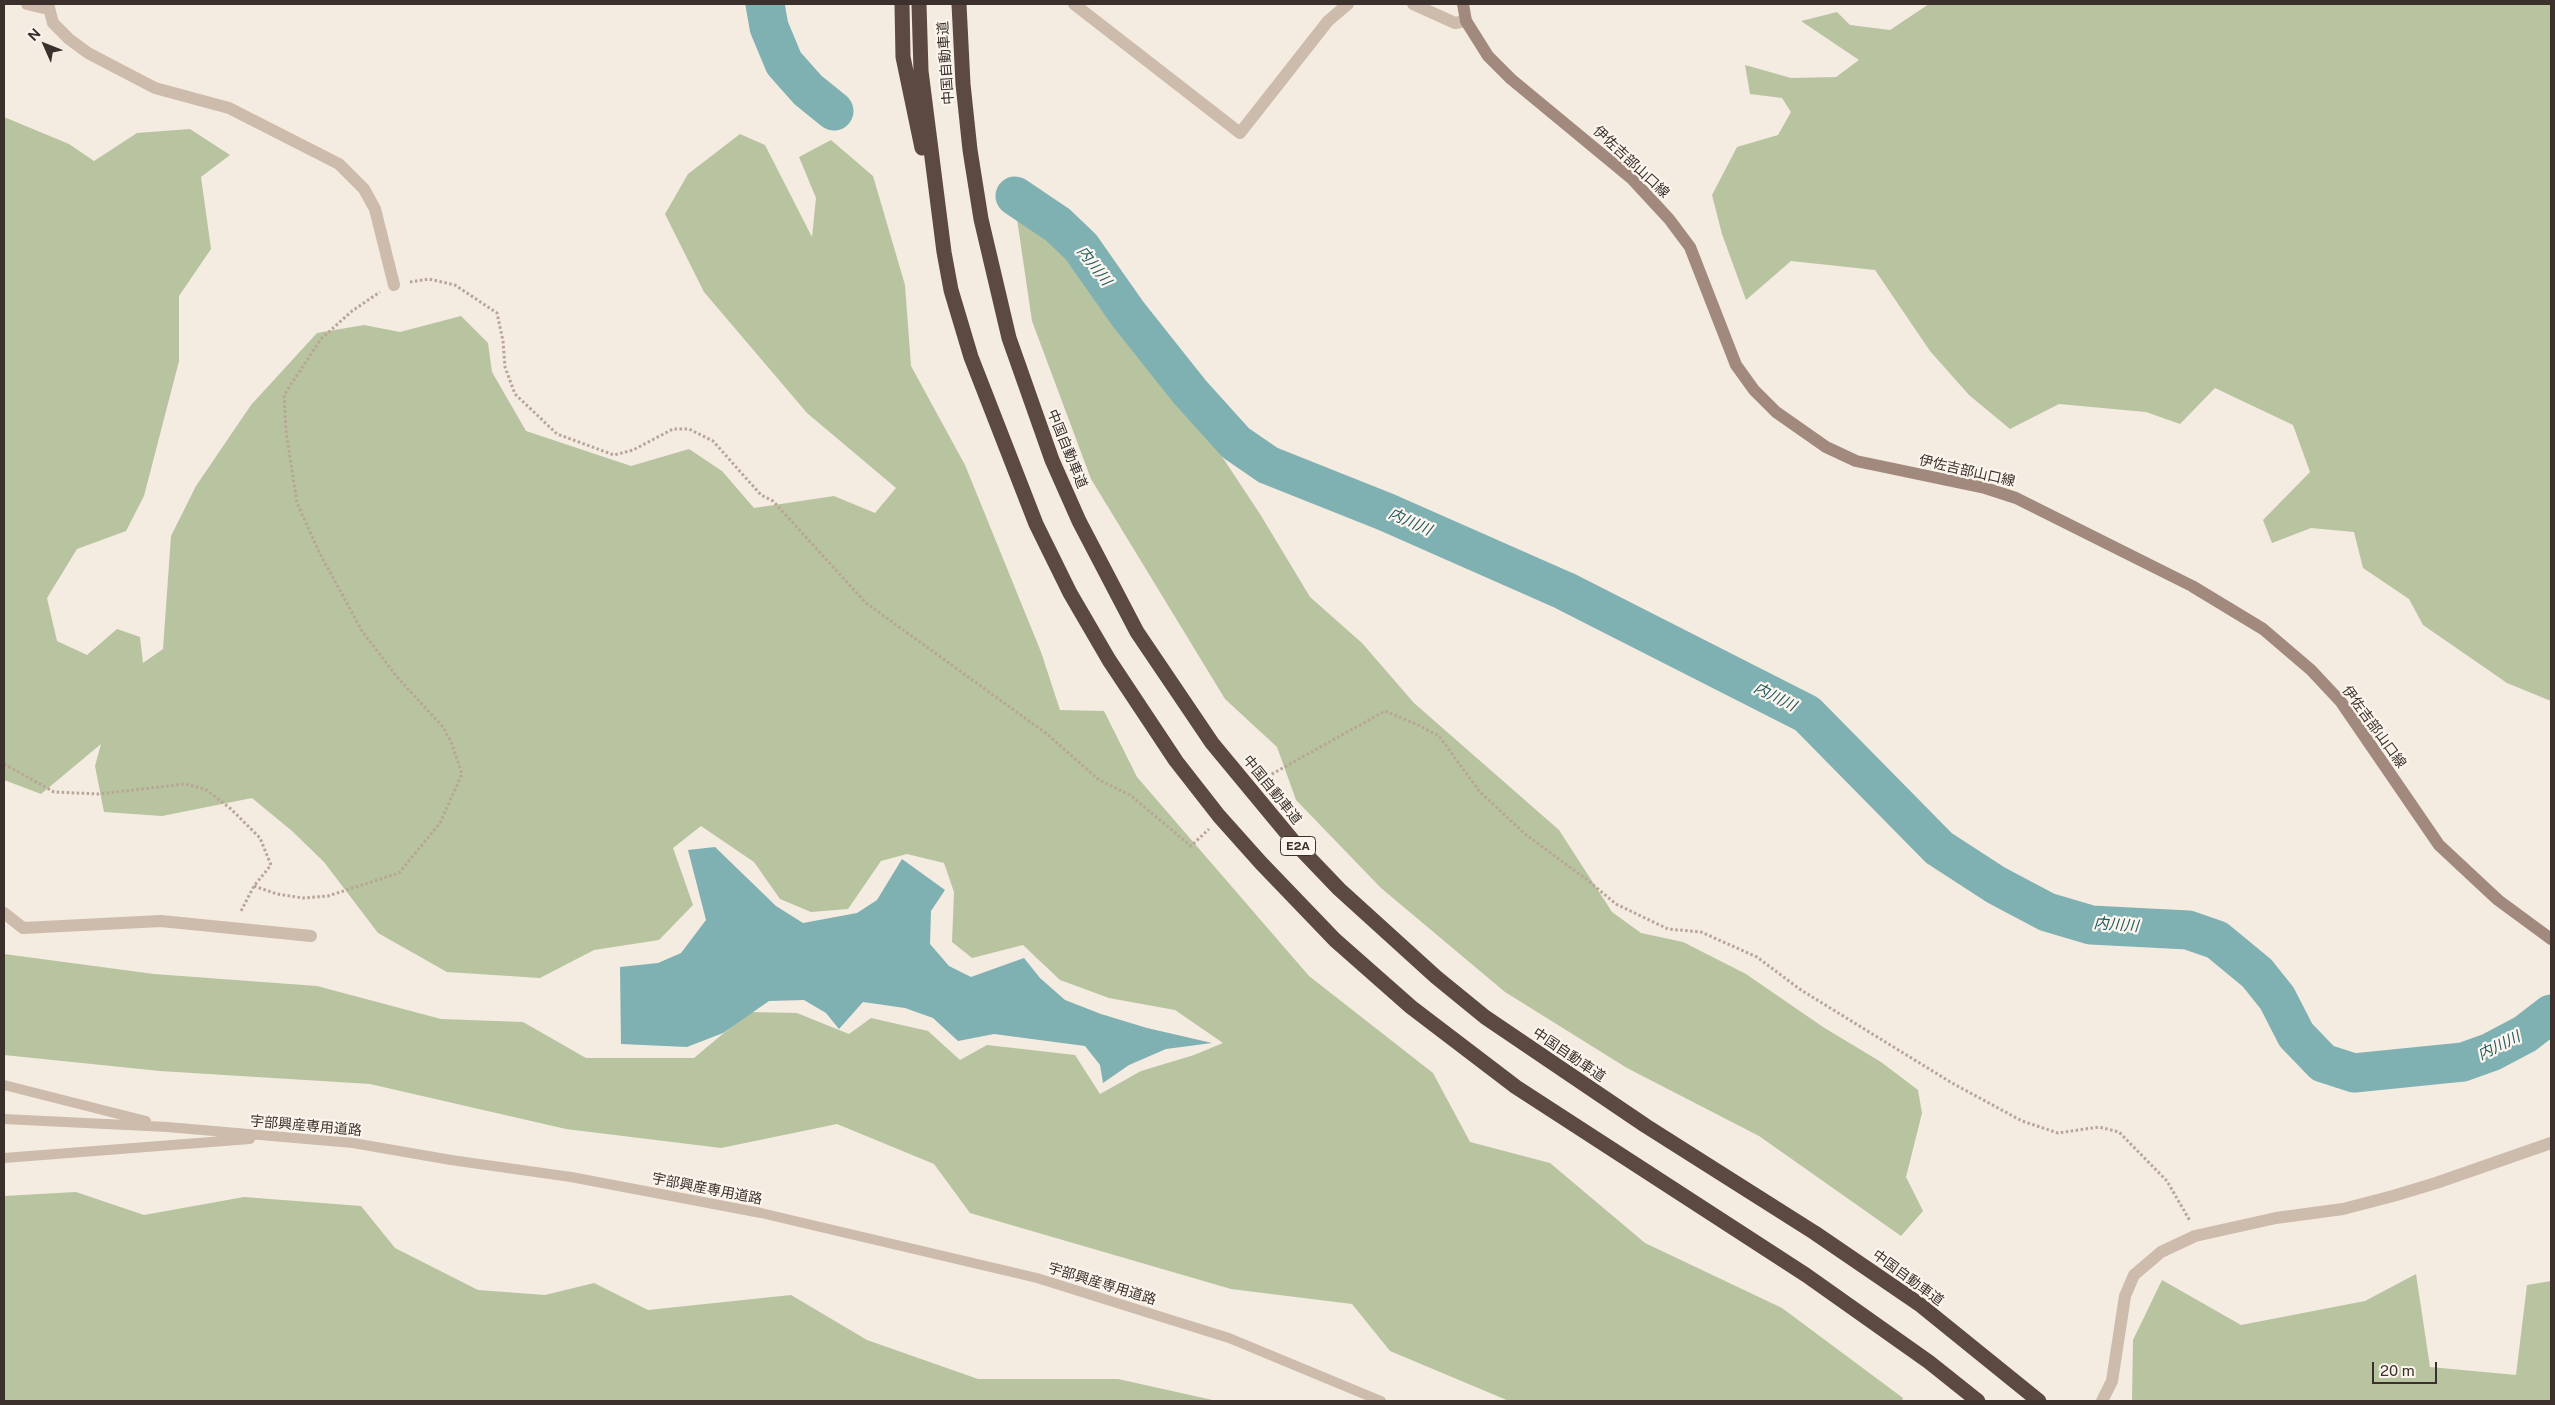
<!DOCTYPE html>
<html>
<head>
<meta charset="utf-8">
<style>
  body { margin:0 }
  #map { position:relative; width:2555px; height:1405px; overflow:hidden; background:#f4ebe1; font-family:"Public Sans",sans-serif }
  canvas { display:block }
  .frame { position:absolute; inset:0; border:5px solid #3b302b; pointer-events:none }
  .north { position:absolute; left:20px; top:20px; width:50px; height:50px; -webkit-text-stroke:4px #fbf5ee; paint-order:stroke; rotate:314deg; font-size:14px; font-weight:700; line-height:20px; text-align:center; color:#3b302b }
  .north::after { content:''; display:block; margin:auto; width:18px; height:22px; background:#3b302b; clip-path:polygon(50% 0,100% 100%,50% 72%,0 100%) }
  .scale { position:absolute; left:2372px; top:1362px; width:65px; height:22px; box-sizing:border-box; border:2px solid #3b302b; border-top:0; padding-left:6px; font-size:15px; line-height:18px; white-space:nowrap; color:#3b302b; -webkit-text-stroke:4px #fbf5ee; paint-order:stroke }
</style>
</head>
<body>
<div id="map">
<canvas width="2555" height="1405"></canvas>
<div class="frame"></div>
<div class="north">N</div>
<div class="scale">20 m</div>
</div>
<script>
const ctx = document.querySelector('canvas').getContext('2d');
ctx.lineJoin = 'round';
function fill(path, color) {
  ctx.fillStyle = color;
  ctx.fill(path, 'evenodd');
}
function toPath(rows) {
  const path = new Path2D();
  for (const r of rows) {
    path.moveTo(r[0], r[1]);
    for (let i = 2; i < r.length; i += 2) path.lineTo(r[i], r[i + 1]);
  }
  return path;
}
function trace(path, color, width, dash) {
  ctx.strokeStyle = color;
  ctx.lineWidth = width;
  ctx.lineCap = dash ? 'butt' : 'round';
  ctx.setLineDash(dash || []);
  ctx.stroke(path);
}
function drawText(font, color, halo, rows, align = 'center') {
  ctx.font = font + ' "Public Sans","Noto Sans JP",sans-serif';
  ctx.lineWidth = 4.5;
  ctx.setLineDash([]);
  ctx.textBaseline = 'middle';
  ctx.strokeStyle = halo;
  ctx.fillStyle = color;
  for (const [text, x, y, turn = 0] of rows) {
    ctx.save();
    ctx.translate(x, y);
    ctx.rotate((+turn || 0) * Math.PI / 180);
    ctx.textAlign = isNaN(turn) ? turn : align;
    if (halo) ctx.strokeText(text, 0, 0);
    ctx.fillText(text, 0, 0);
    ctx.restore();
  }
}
fill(toPath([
  [1929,4,2551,4,2551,701,2507,683,2423,625,2409,599,2363,568,2354,532,2311,528,2272,543,2263,520,2310,472,2293,425,2215,388,2180,424,2146,412,2059,404,2010,429,1969,395,1930,351,1875,270,1791,261,1746,300,1722,234,1712,195,1737,147,1778,135,1791,112,1782,98,1750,94,1745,65,1791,78,1836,77,1859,60,1801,21,1837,12,1850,25,1890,30],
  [4,117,69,144,94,161,137,133,190,129,230,155,201,177,211,249,179,296,179,361,144,496,126,531,77,549,47,598,57,641,87,655,117,629,140,637,143,663,163,649,171,536,196,486,251,405,317,333,364,325,400,332,461,316,488,343,492,372,526,431,631,466,689,449,722,471,754,508,834,496,875,513,896,488,807,413,704,292,665,214,688,174,740,134,765,145,812,237,816,198,799,157,831,140,873,176,905,285,911,366,965,465,1041,652,1060,710,1104,711,1137,777,1309,976,1433,1073,1470,1142,1550,1163,1645,1243,1782,1308,1903,1398,1902,1401,1509,1401,1390,1351,1352,1304,1231,1289,970,1213,934,1164,837,1124,721,1148,566,1129,370,1084,160,1071,4,1055,4,954,154,974,317,986,441,1019,523,1022,586,1058,694,1058,749,1012,797,1013,849,1034,871,1018,928,1031,960,1060,987,1045,1075,1055,1100,1094,1141,1071,1194,1055,1223,1043,1175,1010,1109,998,1060,980,1023,945,972,958,952,942,954,892,944,863,907,854,881,861,848,909,811,912,780,899,754,862,701,826,673,848,693,905,659,940,594,950,540,978,447,972,378,933,324,862,292,831,252,798,162,816,104,812,95,766,101,744,41,794,4,780],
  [1017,219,1047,228,1089,280,1211,440,1260,514,1310,597,1362,643,1414,703,1559,830,1612,912,1641,933,1683,942,1746,974,1823,1027,1881,1062,1918,1090,1922,1113,1906,1177,1923,1211,1901,1236,1759,1136,1627,1068,1505,992,1381,888,1296,800,1277,747,1225,699,1091,479,1032,321],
  [76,1192,144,1215,244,1197,361,1206,395,1248,478,1290,545,1295,594,1283,648,1310,791,1295,867,1340,978,1379,1118,1379,1217,1401,4,1401,4,1196],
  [2416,1274,2430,1367,2516,1375,2527,1285,2551,1281,2551,1401,2132,1401,2133,1340,2162,1280,2241,1325,2365,1301]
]), '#b8c4a0');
fill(toPath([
  [715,847,776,906,803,923,857,913,877,900,902,859,945,890,931,911,930,944,949,966,971,977,1024,958,1040,978,1065,1000,1101,1014,1147,1028,1212,1043,1166,1049,1129,1065,1103,1083,1100,1065,1085,1046,994,1034,958,1041,933,1018,905,1008,863,1002,839,1029,826,1013,804,1000,769,1001,723,1033,687,1047,621,1044,620,967,658,963,681,953,706,920,688,850]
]), '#7fb0b2');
trace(toPath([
  [765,4,769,27,784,63,808,90,834,111],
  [1015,196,1058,225,1081,247,1128,314,1190,392,1236,443,1268,465,1386,512,1565,591,1807,714,1939,848,1996,885,2047,912,2091,925,2188,930,2217,940,2257,973,2277,998,2296,1035,2323,1063,2354,1073,2463,1062,2491,1052,2525,1034,2551,1014]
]), '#7fb0b2', 39);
trace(toPath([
  [410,282,429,279,455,285,497,313,503,341,505,367,515,394,557,434,614,455,633,450,673,429,689,429,713,441,761,495,773,501,866,603,1047,734,1099,780,1130,795,1191,846,1209,829],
  [4,764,54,792,98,794,185,784,205,789,231,809,260,838,271,865,254,886,240,913],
  [1263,779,1385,711,1416,724,1439,736,1480,792,1525,834,1586,879,1616,904,1668,929,1701,932,1757,957,1801,990,1952,1083,2022,1121,2058,1133,2099,1127,2119,1132,2167,1181,2190,1221],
  [254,886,277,894,303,898,328,896,399,873,440,823,462,774,452,744,443,727,397,677,362,631,319,552,297,503,286,431,284,395,321,339,352,311,380,292]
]), '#b9a596', 3, [2.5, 2.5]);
trace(toPath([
  [4,1085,146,1121],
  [4,1119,167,1127,353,1143,451,1160,571,1177,761,1213,1037,1278,1229,1338,1381,1401],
  [4,1158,250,1139]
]), '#cdbbac', 10);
trace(toPath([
  [27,4,48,9],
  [48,4,53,23,69,39,88,53,155,88,229,108,339,164,364,189,375,209,394,285],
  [1074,4,1240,133,1328,21,1348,4],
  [1413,4,1455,23,1466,21],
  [4,913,23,928,161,921,311,936],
  [2102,1401,2112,1381,2125,1296,2134,1275,2161,1252,2195,1236,2276,1218,2343,1209,2393,1196,2436,1183,2551,1143]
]), '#cdbbac', 12);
trace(toPath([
  [1463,4,1466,21,1488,56,1511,79,1632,179,1669,219,1690,247,1736,365,1754,390,1776,412,1826,447,1856,461,1985,488,2016,498,2192,586,2263,629,2311,670,2341,702,2439,845,2498,900,2551,939]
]), '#a18a7d', 12);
trace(toPath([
  [902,4,903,57,922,148],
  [919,4,921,71,944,252,951,290,971,357,1036,524,1070,593,1109,660,1176,761,1219,816,1261,863,1335,940,1411,1007,1516,1087,1806,1275,1929,1362,1978,1401],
  [959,4,963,84,970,150,981,219,1009,338,1052,460,1079,521,1137,632,1212,743,1294,842,1339,889,1436,977,1485,1017,1646,1126,1815,1233,1919,1304,2039,1401]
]), '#5c4a42', 15);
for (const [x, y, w] of [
  [1298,846,35]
]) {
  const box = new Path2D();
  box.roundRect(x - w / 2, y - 9.5, w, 19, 4);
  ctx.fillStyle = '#fbf5ee';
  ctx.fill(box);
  trace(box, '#3b302b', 1);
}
drawText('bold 12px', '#3b302b', null, [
  ["E2A",1298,846]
]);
drawText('14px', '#3b302b', '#fbf5ee', [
  ["中国自動車道",946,63,-94],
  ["伊佐吉部山口線",1631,162,43],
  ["中国自動車道",1067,449,68],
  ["伊佐吉部山口線",1967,471,13],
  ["伊佐吉部山口線",2374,727,54],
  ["中国自動車道",1272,790,51],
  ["中国自動車道",1569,1055,34],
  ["宇部興産専用道路",306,1126,5],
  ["宇部興産専用道路",707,1189,11],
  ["中国自動車道",1908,1278,36],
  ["宇部興産専用道路",1102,1284,17]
]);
drawText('italic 15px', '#1f5a5e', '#fbf5ee', [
  ["内川川",1094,266,52],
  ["内川川",1410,522,24],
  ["内川川",1775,697,27],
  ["内川川",2116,925,4],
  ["内川川",2499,1046,-26]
]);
</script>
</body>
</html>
